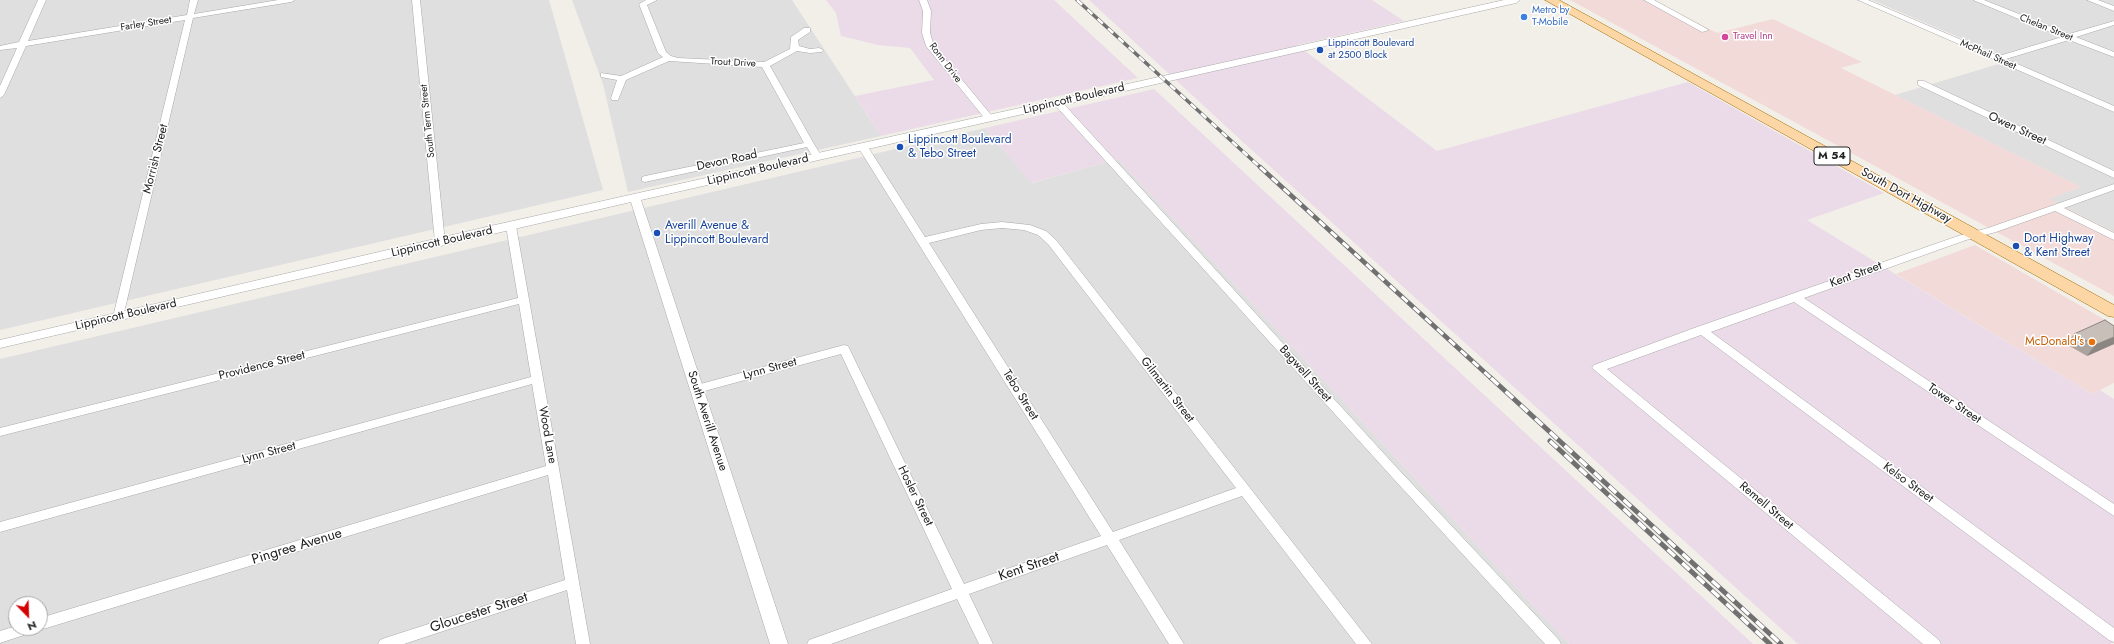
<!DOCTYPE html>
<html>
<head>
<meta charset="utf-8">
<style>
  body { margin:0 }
  #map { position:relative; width:2114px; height:644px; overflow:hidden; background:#f2efe9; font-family:Jost,sans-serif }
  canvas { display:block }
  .north { position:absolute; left:8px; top:596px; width:40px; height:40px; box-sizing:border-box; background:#fff; border:1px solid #a7a7a7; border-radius:50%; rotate:157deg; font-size:11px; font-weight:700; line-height:16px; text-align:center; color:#222 }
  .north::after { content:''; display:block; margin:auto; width:14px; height:18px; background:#d40000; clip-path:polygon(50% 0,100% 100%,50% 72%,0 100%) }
</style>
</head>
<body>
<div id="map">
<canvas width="2114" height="644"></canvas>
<div class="north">N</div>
</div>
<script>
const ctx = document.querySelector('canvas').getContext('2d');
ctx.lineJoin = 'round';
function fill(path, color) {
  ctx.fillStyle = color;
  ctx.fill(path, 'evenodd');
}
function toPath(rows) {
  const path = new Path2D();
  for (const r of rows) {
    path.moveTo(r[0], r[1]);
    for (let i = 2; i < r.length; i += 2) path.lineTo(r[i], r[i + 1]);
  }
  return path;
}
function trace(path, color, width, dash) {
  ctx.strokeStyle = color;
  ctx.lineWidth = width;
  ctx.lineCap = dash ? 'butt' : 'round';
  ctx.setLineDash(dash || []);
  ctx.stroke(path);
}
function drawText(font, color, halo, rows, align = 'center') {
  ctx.font = font + ' Jost,sans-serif';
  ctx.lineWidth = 3;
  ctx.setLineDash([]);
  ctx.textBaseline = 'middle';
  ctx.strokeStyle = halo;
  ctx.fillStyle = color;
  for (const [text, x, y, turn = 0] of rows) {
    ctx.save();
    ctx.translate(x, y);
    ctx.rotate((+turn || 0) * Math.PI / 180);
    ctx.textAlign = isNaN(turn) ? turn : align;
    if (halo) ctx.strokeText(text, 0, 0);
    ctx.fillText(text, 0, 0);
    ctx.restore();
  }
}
fill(toPath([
  [0,0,549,0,603,190,0,330],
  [572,0,792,0,881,136,628,192,603,84],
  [1872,0,2114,0,2114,232,2048,199,2081,187,1895,95,2012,60],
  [985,128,1032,183,1118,159,1569,644,0,644,0,359],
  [16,604,40,604,40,628,16,628]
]), '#e0dfdf');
fill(toPath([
  [1570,0,1654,0,1717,33,1773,19,1862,62,1841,68,2081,187,2049,199,2114,232,2114,296],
  [1975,245,2114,325,2114,383,2092,394,1896,274]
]), '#f2dad9');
fill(toPath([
  [826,0,1054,0,1138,78,881,136,855,96,934,80,910,48,878,45,841,36,836,13],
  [1089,0,1372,0,1404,21,1297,45,1437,151,1688,82,1884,193,1807,220,2092,394,2100,390,2114,399,2114,642,2111,644,1798,644,1244,143],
  [1154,89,1753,644,1569,644,1118,159,1031,183,985,128]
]), '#ebdbe8');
const minor = toPath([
  [38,0,46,0,28,41,187,15,190,0,198,0,194,14,278,0,295,0,291,2,193,18,123,317,118,320,113,317,185,20,26,46,4,95,0,98,0,86,17,48,0,50,0,46,19,42,38,0],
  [412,0,420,0,445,242,440,245,435,242,412,0],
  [646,0,657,0,647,5,666,52,671,56,678,58,764,62,790,49,791,37,804,28,810,28,810,32,798,40,799,46,810,49,819,48,823,50,822,52,810,53,797,51,770,66,814,144,822,157,820,159,814,159,807,147,645,182,642,181,642,177,645,176,804,143,762,67,669,61,626,80,618,100,612,100,611,98,617,80,601,77,601,73,621,76,663,57,658,53,639,4,646,0],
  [919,0,927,0,931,11,930,33,934,46,992,116,992,120,986,120,926,46,922,33,923,11,919,0],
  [1644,0,1654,0,1709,30,1702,32,1644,0],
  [1858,0,1868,0,1999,56,2062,37,1973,0,1984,0,2069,34,2114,21,2114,25,2076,37,2114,52,2114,57,2069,40,2006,59,2114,106,2114,112,1858,0],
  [2087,0,2098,0,2114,6,2114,11,2087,0],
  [1918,81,1924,81,2114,171,2114,178,1918,85,1918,81],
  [1058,100,1061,101,1399,470,1559,640,1561,644,1545,644,1391,476,1055,105,1055,101,1058,100],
  [863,144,868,147,925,237,981,224,1002,222,1030,225,1046,231,1056,240,1372,644,1356,644,1242,496,1119,540,1184,644,1169,644,1107,545,969,594,993,644,979,644,957,599,831,644,807,644,809,640,952,589,841,354,697,393,693,392,691,389,693,386,844,345,848,346,964,584,1101,536,858,147,863,144],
  [1002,228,1024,230,1038,235,1048,244,1236,488,1113,532,929,243,981,230,1002,228],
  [2114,184,2114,190,2064,208,2114,233,2114,240,2055,211,1996,232,1966,240,1804,298,2114,504,2114,516,1794,302,1711,332,2114,628,2114,642,2109,640,1701,335,1607,369,1939,640,1941,644,1923,644,1592,368,1594,365,1697,327,1958,236,1988,228,2114,184],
  [511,223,516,226,590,644,576,644,567,590,404,644,378,644,380,640,385,638,565,580,548,475,40,630,35,628,33,632,0,643,0,631,16,626,16,628,40,628,40,618,546,466,532,384,0,532,0,522,531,377,519,304,0,436,0,428,518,298,506,226,511,223]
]);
const tertiary = toPath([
  [1504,0,1520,0,1516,3,641,200,788,644,770,644,631,202,0,348,0,340,495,225,1504,0]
]);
const primary = toPath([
  [1545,0,1559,0,2114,305,2114,317,2108,316,1545,0]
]);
trace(minor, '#a9a9a9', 1);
trace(tertiary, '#a9a9a9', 1);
trace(primary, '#a06b00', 1);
fill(minor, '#fff');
fill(tertiary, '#fff');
fill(primary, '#fcd6a4');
const railFar2 = toPath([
  [1077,0,1261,168]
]);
const railFar1 = toPath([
  [1260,167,1492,379]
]);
const rail = toPath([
  [1491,378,1781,644],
  [1550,441,1770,644]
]);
trace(railFar2, '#707070', 3.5);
trace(railFar1, '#707070', 4.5);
trace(rail, '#707070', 5);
trace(railFar2, '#fff', 2.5, [7]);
trace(railFar1, '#fff', 3, [8]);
trace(rail, '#fff', 3.5, [10]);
fill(toPath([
  [2114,326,2114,344,2087,356,2066,344,2074,334]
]), '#aba49e');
fill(toPath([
  [2114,337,2114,344,2087,356,2095,345]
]), '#8b8681');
const building = toPath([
  [2105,320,2114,326,2114,337,2095,345,2074,334,2105,320]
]);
fill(building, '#c7bfb8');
trace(building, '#8b8681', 1);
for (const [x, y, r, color] of [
  [1524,17,4,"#3f7fe0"],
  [1725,37,4,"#d1479c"],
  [1320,50,4,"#1a4fb4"],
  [900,147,4,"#1a4fb4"],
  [657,233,4,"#1a4fb4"],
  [2016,246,4,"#1a4fb4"],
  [2092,342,4,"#e8710a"]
]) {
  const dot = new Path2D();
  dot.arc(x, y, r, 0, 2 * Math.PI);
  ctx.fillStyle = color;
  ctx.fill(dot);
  trace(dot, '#fff', 1.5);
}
drawText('10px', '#366cbe', '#fff', [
  ["Metro by",1532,11],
  ["T-Mobile",1532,23]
], 'left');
drawText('10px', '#222', '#fff', [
  ["Farley Street",146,24,-9],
  ["Chelan Street",2046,28,22],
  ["McPhail Street",1988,55,24],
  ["Trout Drive",733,63,3],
  ["Ronn Drive",945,63,53],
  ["South Term Street",428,121,-96]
]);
drawText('10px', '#b23c85', '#fff', [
  ["Travel Inn",1733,37]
], 'left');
drawText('10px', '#164399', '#fff', [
  ["Lippincott Boulevard",1328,44],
  ["at 2500 Block",1328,56]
], 'left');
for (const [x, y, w] of [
  [1832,156,36]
]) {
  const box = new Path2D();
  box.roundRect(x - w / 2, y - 9, w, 18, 3);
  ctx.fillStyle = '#fff';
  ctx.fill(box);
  trace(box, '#222', 1);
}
drawText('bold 11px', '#222', null, [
  ["M 54",1832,156]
]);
drawText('12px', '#222', '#fff', [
  ["Lippincott Boulevard",1074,99,-13],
  ["Owen Street",2017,129,25],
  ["Morrish Street",156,159,-76],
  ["Devon Road",727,161,-12],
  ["Lippincott Boulevard",758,170,-13],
  ["South Dort Highway",1906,196,29],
  ["Lippincott Boulevard",442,242,-13],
  ["Kent Street",1856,275,-20],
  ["Lippincott Boulevard",126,315,-13],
  ["Providence Street",262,366,-14],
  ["Lynn Street",770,369,-15],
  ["Bagwell Street",1305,374,48],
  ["Gilmartin Street",1167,390,52],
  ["Tebo Street",1020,395,58],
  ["Tower Street",1954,404,34],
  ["South Averill Avenue",707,421,72],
  ["Wood Lane",547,435,80],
  ["Lynn Street",269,453,-15],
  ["Kelso Street",1908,483,36],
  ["Hosler Street",915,496,64],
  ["Remell Street",1766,506,40]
]);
drawText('12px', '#164399', '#fff', [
  ["Lippincott Boulevard",908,140],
  ["& Tebo Street",908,154],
  ["Averill Avenue &",665,226],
  ["Lippincott Boulevard",665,240],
  ["Dort Highway",2024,239],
  ["& Kent Street",2024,253]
], 'left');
drawText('12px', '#c56008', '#fff', [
  ["McDonald's",2084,342]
], 'right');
drawText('14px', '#222', '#fff', [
  ["Pingree Avenue",297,547,-17],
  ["Kent Street",1029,567,-19],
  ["Gloucester Street",479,613,-18]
]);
</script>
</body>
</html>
